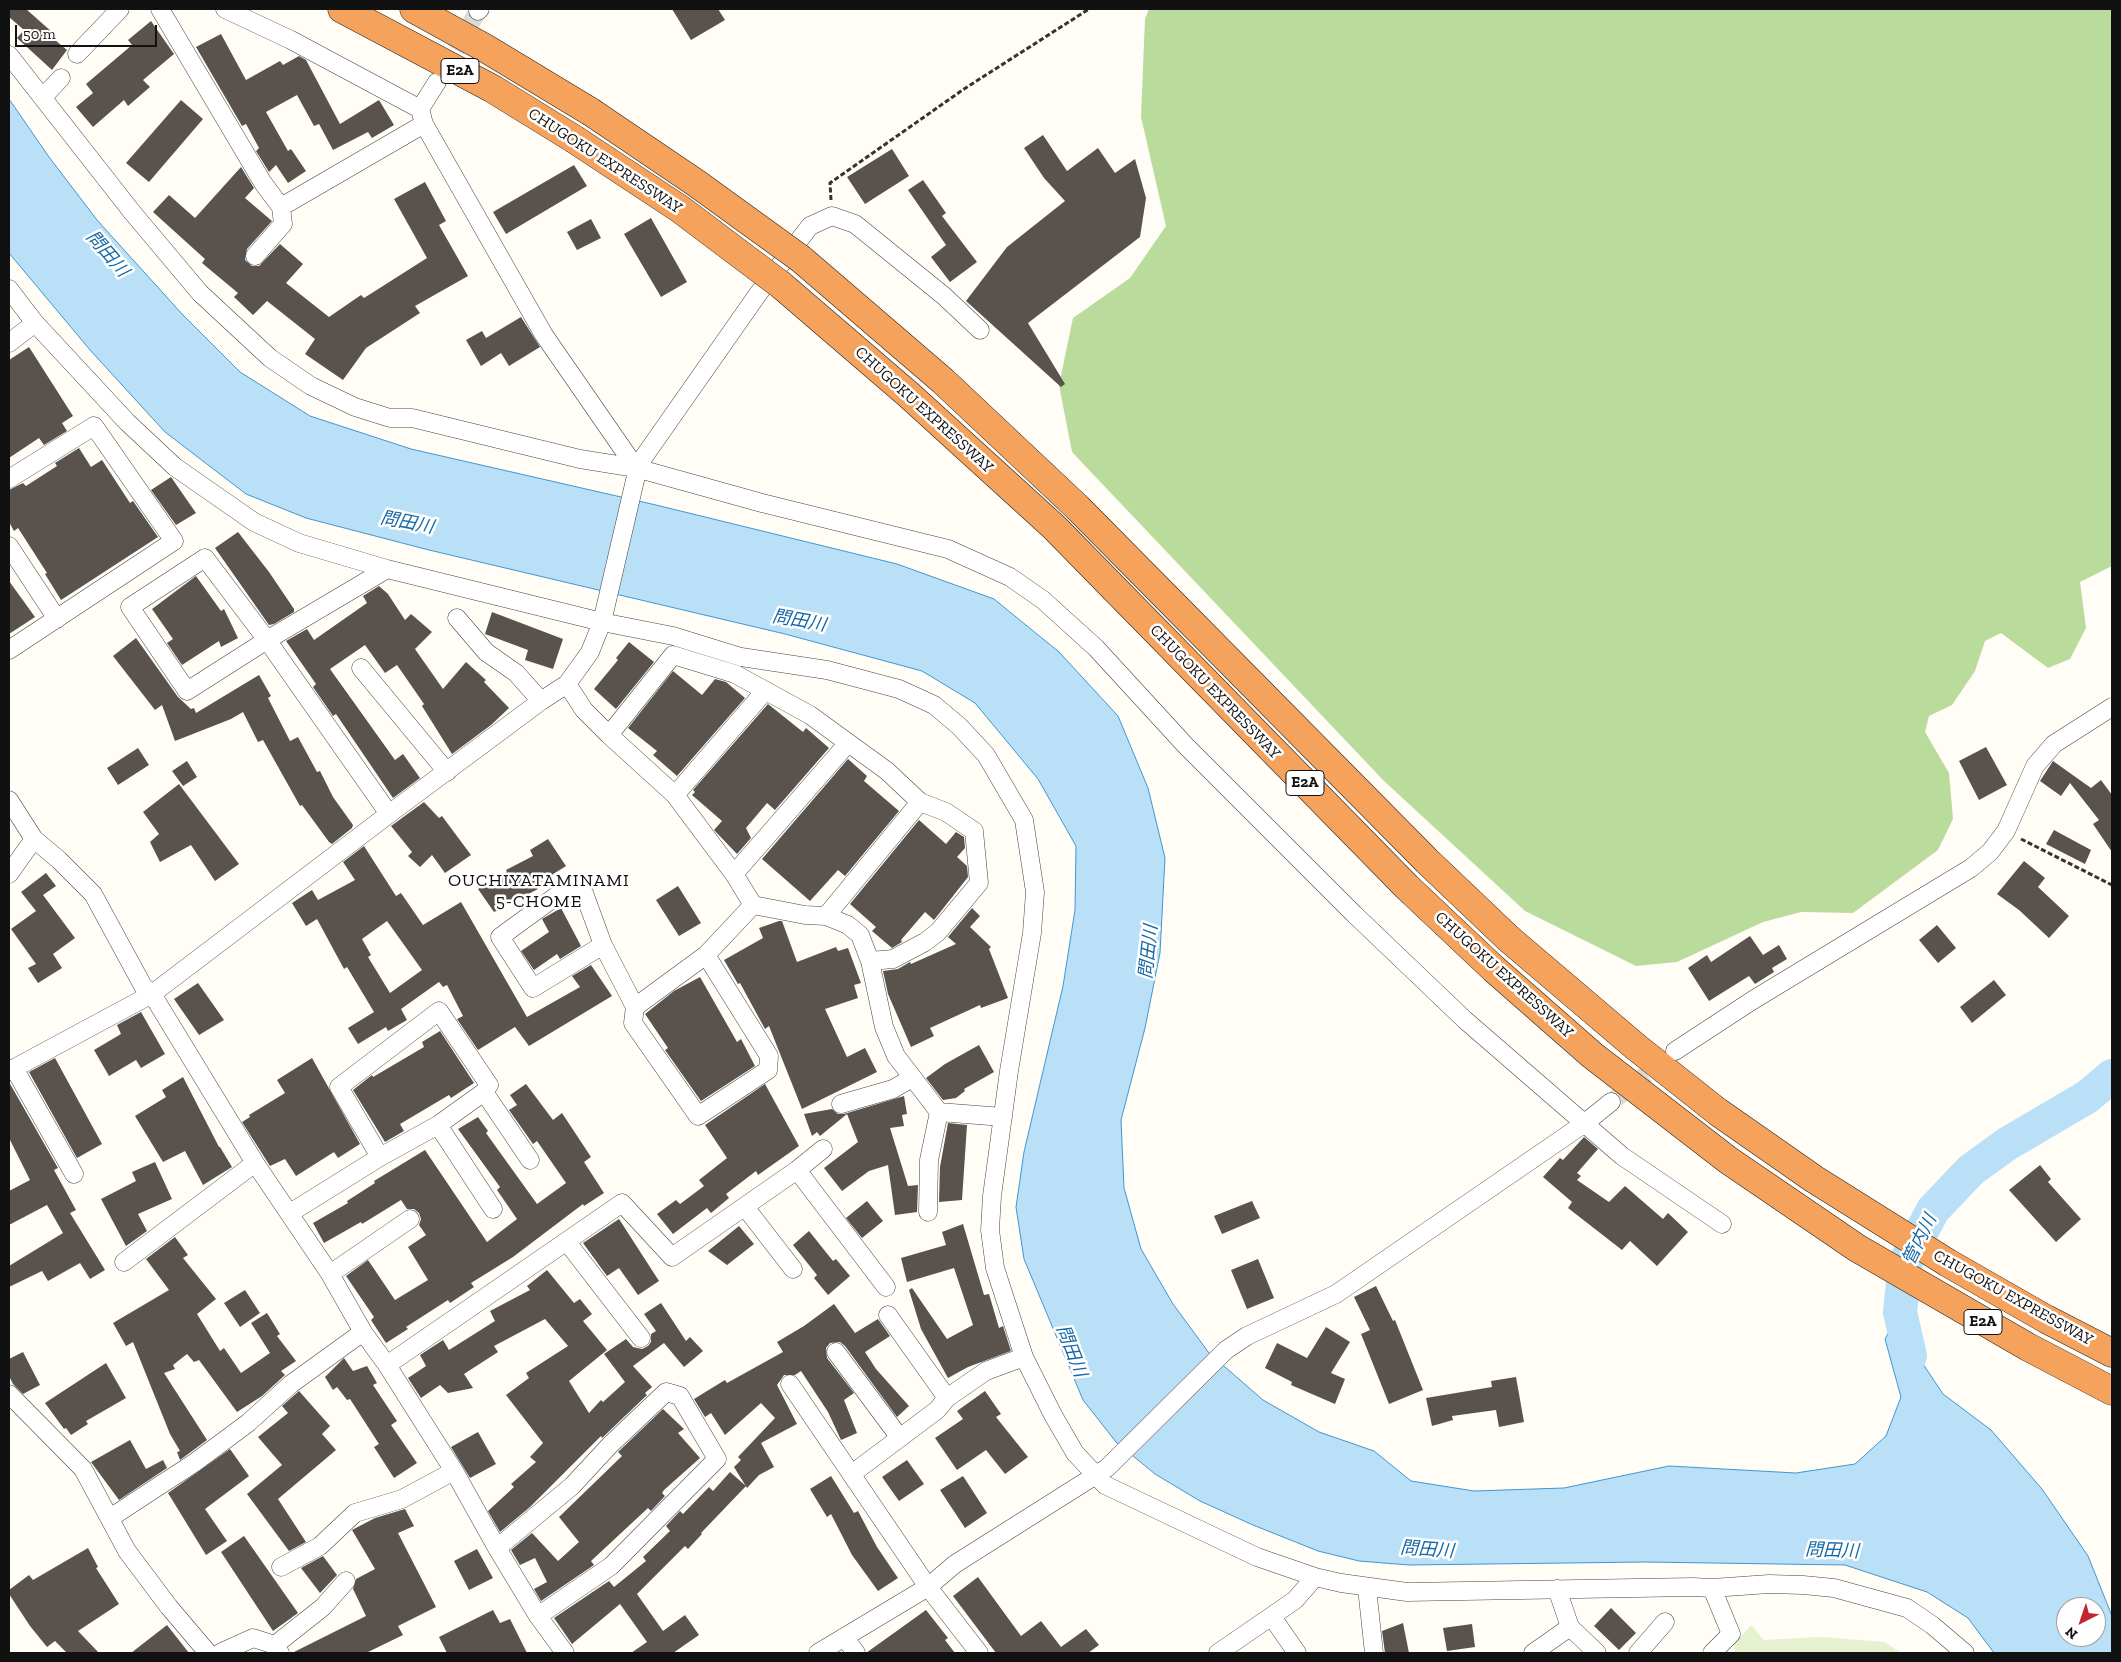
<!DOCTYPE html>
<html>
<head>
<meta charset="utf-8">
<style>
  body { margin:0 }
  #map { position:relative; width:2121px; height:1662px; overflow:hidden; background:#fffdf5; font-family:"Zilla Slab",serif }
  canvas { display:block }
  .frame { position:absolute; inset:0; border:10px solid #111; pointer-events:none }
  .north { position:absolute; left:2056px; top:1597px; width:50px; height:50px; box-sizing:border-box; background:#fff; border:1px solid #a0a0a0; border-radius:50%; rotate:221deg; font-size:14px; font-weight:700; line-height:20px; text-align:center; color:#111 }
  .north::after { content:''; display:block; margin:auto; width:18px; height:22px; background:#c4262e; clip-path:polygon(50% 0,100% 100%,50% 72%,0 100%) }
  .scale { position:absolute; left:15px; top:25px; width:142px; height:22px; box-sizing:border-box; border:2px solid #111; border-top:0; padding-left:6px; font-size:15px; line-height:18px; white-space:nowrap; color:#111; -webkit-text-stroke:4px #fff; paint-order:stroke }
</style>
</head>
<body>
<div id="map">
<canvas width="2121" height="1662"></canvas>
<div class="frame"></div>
<div class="north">N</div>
<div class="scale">50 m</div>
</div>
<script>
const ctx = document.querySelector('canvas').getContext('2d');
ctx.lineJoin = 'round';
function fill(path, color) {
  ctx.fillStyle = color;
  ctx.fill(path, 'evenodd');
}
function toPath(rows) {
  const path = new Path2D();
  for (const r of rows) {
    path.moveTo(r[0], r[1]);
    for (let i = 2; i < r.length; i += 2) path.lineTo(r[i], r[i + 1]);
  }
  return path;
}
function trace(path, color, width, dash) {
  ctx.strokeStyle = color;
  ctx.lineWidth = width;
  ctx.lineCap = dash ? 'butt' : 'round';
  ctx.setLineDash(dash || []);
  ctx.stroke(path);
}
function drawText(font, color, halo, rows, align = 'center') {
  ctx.font = font + ' "Zilla Slab","Noto Sans JP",serif';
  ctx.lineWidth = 5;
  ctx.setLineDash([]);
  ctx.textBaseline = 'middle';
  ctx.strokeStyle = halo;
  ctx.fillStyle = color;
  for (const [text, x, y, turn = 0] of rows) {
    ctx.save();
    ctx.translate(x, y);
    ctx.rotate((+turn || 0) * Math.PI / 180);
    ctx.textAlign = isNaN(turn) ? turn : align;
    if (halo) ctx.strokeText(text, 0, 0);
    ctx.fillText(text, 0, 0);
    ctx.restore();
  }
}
fill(toPath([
  [1149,9,2112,9,2112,566,2080,582,2086,628,2070,659,2048,668,2001,633,1985,641,1975,671,1952,705,1929,716,1925,732,1949,773,1953,819,1938,850,1853,913,1801,912,1763,922,1677,962,1636,966,1525,911,1384,781,1072,452,1059,385,1073,318,1130,278,1166,226,1141,117,1145,19]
]), '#b9dc9c');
fill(toPath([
  [1751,1625,1764,1640,1821,1637,1885,1642,1901,1653,1735,1653,1734,1644]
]), '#e6f2cf');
const water = toPath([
  [9,99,49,157,97,220,182,314,240,372,310,416,411,449,656,505,897,564,994,599,1059,652,1118,716,1148,788,1165,858,1160,953,1145,1028,1121,1120,1124,1188,1141,1249,1173,1304,1209,1353,1263,1400,1319,1432,1374,1451,1411,1481,1474,1491,1564,1488,1669,1466,1796,1473,1855,1464,1886,1436,1901,1397,1885,1339,1900,1312,1917,1355,1943,1394,1991,1430,2042,1489,2088,1556,2112,1616,2112,1653,1994,1653,1968,1618,1927,1592,1845,1565,1645,1562,1409,1565,1359,1561,1318,1551,1253,1525,1200,1501,1155,1474,1116,1442,1083,1400,1024,1259,1016,1207,1024,1152,1063,986,1075,910,1076,846,1038,779,975,703,922,671,785,634,429,550,306,518,246,494,165,432,90,350,9,253,9,99],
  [2066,1607,2096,1607,2096,1637,2066,1637,2066,1607]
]);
fill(water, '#b9e0f7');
trace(water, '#3f96cf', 1);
trace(toPath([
  [1910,1356,1900,1312,1905,1263,1933,1210,1971,1170,2007,1144,2087,1097,2112,1076]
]), '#b9e0f7', 34);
fill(toPath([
  [9,9,26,9,52,32,49,35,67,50,52,70,17,38,24,30,9,17],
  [672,9,718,9,725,20,691,40],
  [151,21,174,54,143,80,150,87,128,106,124,100,93,127,76,107,93,93,86,84,132,45,128,40],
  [221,34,246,80,280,61,283,65,299,56,306,60,340,124,379,100,394,125,372,138,368,132,333,150,319,124,314,126,297,95,266,112,288,151,291,149,306,171,288,183,276,165,269,172,256,151,259,148,246,124,242,126,196,47],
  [181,100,203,119,149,182,126,163],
  [1043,135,1067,171,1098,148,1115,173,1135,159,1146,198,1140,237,1028,323,1065,384,1061,387,966,301,1007,247,1065,201,1044,178,1024,148],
  [892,149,909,176,865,204,847,177],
  [574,165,587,186,506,234,493,212],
  [241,167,254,188,245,198,272,221,247,249,245,260,252,266,259,266,280,244,303,264,286,283,329,317,361,295,364,298,427,258,394,199,425,182,446,221,439,225,468,276,415,306,420,313,366,348,343,380,305,354,315,339,267,301,253,315,234,297,238,293,202,263,205,259,153,212,169,195,195,218],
  [923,180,946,213,942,216,977,262,950,282,931,257,946,245,908,190],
  [651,218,687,282,661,297,624,234],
  [591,219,601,238,577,250,567,232],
  [521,317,540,347,509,366,501,353,481,366,466,340,482,331,486,338],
  [29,347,73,416,62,423,67,431,44,445,39,438,9,458,9,360],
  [79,448,91,467,102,460,130,503,133,501,158,537,61,600,45,574,47,573,18,528,14,531,9,522,9,490,23,483,26,486,57,466,55,463],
  [171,477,196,513,176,525,151,490],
  [238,532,269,572,294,609,294,612,274,624,269,625,215,548],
  [196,576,221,611,224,609,238,638,221,647,219,641,182,665,167,643,173,639,152,609],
  [9,581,35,617,9,634],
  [379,586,388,594,405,620,411,614,432,632,415,649,443,689,466,662,486,680,484,682,509,708,491,725,452,754,422,706,424,704,397,665,385,673,365,645,330,669,395,760,403,754,420,778,393,798,336,714,333,716,313,687,316,684,286,641,307,629,314,640,367,603,363,596],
  [492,612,563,639,553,669,525,660,528,650,485,634],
  [136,638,178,697,191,709,194,708,196,713,259,675,271,696,268,698,290,741,298,737,317,772,320,771,333,797,353,825,352,828,332,844,329,842,302,805,300,806,263,740,258,742,243,712,231,719,175,741,162,705,155,710,113,656],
  [629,642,654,662,616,709,594,689,618,660,616,658],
  [673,671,702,695,715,679,726,682,745,698,677,776,653,755,657,751,628,728],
  [768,704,803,732,806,728,829,748,775,810,767,803,746,828,751,838,737,854,714,830,722,821,692,795,695,792,693,790],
  [1986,747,2007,785,1979,800,1959,761],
  [138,748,149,765,118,785,107,768],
  [848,759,867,776,864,781,899,811,845,876,838,870,810,901,762,859],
  [187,761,197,777,183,786,172,771],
  [2053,761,2091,788,2101,780,2112,795,2112,852,2093,824,2099,820,2070,783,2061,796,2040,781],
  [179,784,239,864,215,881,191,845,160,862,150,842,159,834,143,812],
  [424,802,439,818,442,816,471,855,445,873,432,855,420,867,408,856,412,852,391,826],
  [919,820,946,844,956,832,964,837,965,848,957,857,967,866,968,877,934,920,925,912,901,940,902,942,892,948,872,931,876,927,850,904],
  [2054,830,2091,850,2085,864,2046,844],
  [548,839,566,866,536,885,538,889,494,912,478,889,507,872,506,870,533,856,530,850],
  [364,846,396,896,401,893,423,925,461,902,527,1017,580,987,572,976,591,965,612,996,529,1046,515,1027,478,1050,457,1019,463,1016,447,985,443,987,439,982,401,1009,407,1020,388,1031,386,1027,358,1044,348,1028,374,1012,347,967,344,969,317,919,306,926,292,903,312,890,318,900,355,880,343,862],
  [387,921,422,970,390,993,368,957,371,955,362,939],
  [2024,861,2045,878,2038,887,2069,916,2049,938,2019,910,1997,894],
  [46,873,56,886,43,895,75,938,53,954,62,968,38,983,28,968,36,964,11,929,36,911,21,892],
  [678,886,701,923,679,936,656,900],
  [561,908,581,946,560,959,557,954,534,970,521,951,549,932,542,919],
  [972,908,980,916,970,927,991,947,989,949,1008,998,981,1008,980,1005,930,1028,934,1036,911,1047,888,994,883,971,898,969,910,962,911,964,956,944,948,937],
  [779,921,782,921,797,962,836,947,838,951,848,948,861,983,854,985,858,998,825,1009,847,1057,865,1048,877,1072,802,1109,769,1026,765,1029,740,983,738,984,724,960,763,938,759,928],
  [1937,925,1956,948,1938,963,1919,940],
  [1750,936,1763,955,1779,945,1787,959,1772,968,1774,972,1755,984,1749,976,1709,1001,1688,968,1707,955,1711,962],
  [700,977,737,1042,741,1039,755,1066,701,1101,665,1050,668,1048,645,1014,674,991],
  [1994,980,2006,995,1972,1023,1960,1007],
  [198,983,224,1020,199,1035,174,999],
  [141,1012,165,1054,141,1068,136,1060,109,1076,94,1050,121,1034,117,1025],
  [440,1031,474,1083,451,1098,449,1095,400,1124,404,1131,385,1142,353,1090,372,1075,373,1077,424,1047,422,1042],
  [979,1045,994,1072,964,1089,965,1091,956,1098,943,1100,926,1078,945,1064],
  [55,1058,102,1144,77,1158,29,1072],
  [312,1058,360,1144,338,1158,334,1152,296,1176,285,1159,270,1166,242,1122,250,1117,249,1115,285,1093,277,1080],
  [183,1077,219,1147,220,1147,232,1167,203,1185,185,1151,163,1162,135,1116,166,1097,162,1090],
  [9,1082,58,1168,54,1170,76,1210,70,1213,105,1270,90,1279,80,1263,48,1281,42,1271,9,1287,9,1266,63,1233,47,1205,9,1225,9,1191,30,1180,9,1138],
  [526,1084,553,1120,562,1113,591,1157,584,1162,604,1193,584,1206,583,1204,513,1257,471,1283,474,1287,450,1303,448,1300,406,1327,408,1329,386,1343,371,1320,374,1317,346,1276,368,1260,395,1300,428,1280,408,1247,426,1235,419,1225,421,1219,419,1213,414,1209,407,1209,401,1200,362,1224,361,1222,324,1243,313,1223,348,1203,347,1201,375,1183,374,1181,425,1150,487,1242,517,1219,497,1190,500,1187,458,1129,478,1117,488,1131,486,1133,537,1204,566,1183,537,1141,533,1144,509,1110,517,1105,510,1095],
  [765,1084,799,1146,758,1175,756,1171,726,1194,729,1198,711,1213,707,1208,673,1234,657,1214,676,1200,680,1204,704,1186,699,1180,727,1158,705,1125],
  [904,1096,907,1114,902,1115,904,1126,890,1128,908,1186,918,1185,917,1212,895,1215,888,1165,869,1171,842,1191,824,1168,858,1142,847,1114,820,1136,817,1132,812,1136,804,1114,832,1109,838,1114,844,1114],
  [948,1123,967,1125,962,1200,939,1202,940,1167],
  [1584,1137,1598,1149,1577,1173,1581,1176,1577,1180,1609,1202,1625,1186,1663,1219,1668,1213,1688,1232,1657,1266,1630,1241,1622,1250,1568,1208,1572,1202,1543,1177,1560,1158,1563,1160],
  [155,1162,172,1199,138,1214,147,1231,126,1246,101,1199,136,1181,132,1172],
  [2040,1165,2051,1179,2048,1182,2081,1219,2056,1242,2009,1190],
  [867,1201,883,1221,862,1238,846,1218],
  [1252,1201,1260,1218,1222,1234,1214,1216],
  [619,1219,659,1281,638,1295,619,1268,607,1276,583,1243],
  [963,1224,984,1295,989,1294,999,1328,1003,1326,1011,1351,968,1367,948,1378,921,1329,909,1290,912,1288,947,1339,973,1325,954,1268,907,1282,901,1258,946,1245,942,1232],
  [739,1226,754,1244,727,1265,708,1251],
  [809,1231,833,1261,836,1259,850,1276,828,1295,814,1278,817,1275,793,1245],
  [175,1237,188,1255,183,1258,216,1299,197,1314,220,1351,224,1348,241,1373,270,1353,251,1323,267,1313,280,1334,277,1336,296,1361,281,1371,285,1375,262,1396,237,1412,199,1360,194,1362,187,1354,173,1365,175,1369,164,1373,207,1440,180,1460,177,1452,180,1451,170,1434,133,1342,126,1346,113,1323,169,1290,146,1259],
  [1258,1259,1274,1298,1247,1309,1231,1270],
  [547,1270,574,1303,580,1299,592,1314,583,1321,607,1350,569,1381,589,1413,601,1400,603,1402,625,1382,604,1354,626,1339,633,1347,642,1349,648,1346,651,1342,651,1334,656,1331,644,1314,661,1303,686,1341,690,1337,703,1351,684,1367,664,1343,633,1366,652,1387,645,1393,647,1395,602,1438,601,1436,530,1507,500,1532,488,1511,514,1487,511,1484,536,1462,530,1457,543,1443,506,1395,529,1378,526,1373,568,1346,545,1319,494,1346,498,1352,464,1374,473,1388,448,1393,440,1385,421,1398,408,1378,426,1366,420,1355,443,1340,449,1350,495,1321,490,1311,530,1290,527,1286],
  [1376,1286,1393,1321,1395,1320,1423,1390,1389,1404,1361,1334,1370,1330,1354,1297],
  [245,1290,260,1313,240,1327,224,1303],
  [834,1304,855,1333,878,1319,890,1336,865,1352,876,1369,909,1406,897,1417,845,1346,840,1342,830,1343,826,1348,827,1358,854,1393,844,1400,857,1433,841,1440,828,1412,801,1371,795,1375,784,1375,777,1385,797,1424,761,1443,774,1467,759,1475,747,1488,734,1467,741,1460,738,1457,775,1418,761,1403,725,1435,711,1413,705,1417,694,1399,725,1380,727,1383,783,1352,777,1342,804,1326],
  [1326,1327,1350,1342,1331,1373,1345,1379,1335,1404,1291,1385,1292,1382,1265,1368,1277,1343,1307,1358],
  [23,1352,40,1385,23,1394,13,1384,9,1376,9,1359],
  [344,1358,353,1371,367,1366,377,1383,373,1385,397,1421,391,1425,417,1463,394,1478,374,1447,379,1444,350,1399,347,1400,337,1387,333,1390,325,1377],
  [106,1363,126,1398,86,1421,88,1424,71,1435,66,1428,64,1429,45,1403],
  [1516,1377,1524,1422,1499,1427,1496,1410,1452,1416,1453,1420,1432,1426,1426,1398,1492,1387,1491,1381],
  [299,1391,330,1426,322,1434,336,1450,278,1499,306,1542,289,1551,247,1494,282,1465,258,1437,288,1413,282,1406],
  [985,1391,1001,1414,996,1417,1028,1457,1005,1474,986,1450,957,1470,935,1438,963,1419,957,1411],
  [663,1409,684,1429,678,1433,700,1458,664,1490,662,1493,665,1496,651,1511,648,1508,591,1561,594,1565,541,1601,534,1589,547,1582,535,1558,520,1565,511,1550,532,1533,558,1561,579,1542,559,1517,622,1456,618,1452],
  [478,1432,496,1464,470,1478,451,1447],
  [130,1440,146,1469,163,1460,167,1468,119,1500,91,1462],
  [230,1449,249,1476,205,1509,227,1541,206,1555,168,1493],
  [907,1460,924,1484,899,1501,882,1477],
  [730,1472,746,1486,701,1533,702,1534,688,1549,685,1546,637,1594,663,1631,685,1615,699,1635,673,1653,631,1653,647,1642,620,1604,572,1644,554,1618,609,1581,614,1587,646,1561,643,1557,670,1531,666,1526,680,1511,683,1514,709,1487,713,1491],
  [831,1476,854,1513,858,1511,877,1547,898,1578,878,1591,852,1555,831,1514,827,1517,810,1489],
  [963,1476,987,1513,965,1528,940,1490],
  [405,1509,414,1526,398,1533,436,1607,398,1626,403,1635,366,1653,292,1653,366,1616,353,1589,356,1579,375,1569,352,1530,375,1518],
  [244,1536,298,1613,273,1631,221,1552],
  [88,1548,98,1567,96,1568,119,1604,78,1631,99,1653,67,1653,55,1641,47,1647,30,1626,9,1594,9,1590,29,1575,33,1580],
  [477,1549,493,1578,469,1590,454,1561],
  [323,1556,337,1575,320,1593,301,1568],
  [978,1577,1021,1636,1041,1621,1061,1647,1086,1629,1099,1645,1088,1653,996,1653,953,1596],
  [1611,1608,1636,1633,1619,1650,1594,1626],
  [493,1610,500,1623,510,1619,527,1653,447,1653,439,1637],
  [926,1610,948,1638,945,1640,955,1653,866,1653],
  [1403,1623,1409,1653,1385,1653,1382,1631],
  [1472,1624,1475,1647,1447,1651,1443,1628],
  [167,1625,189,1653,131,1653]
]), '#5a524d');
trace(toPath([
  [442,73,478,11],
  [1611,1102,1665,1060]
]), '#dbdad3', 18, [18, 9]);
const street = toPath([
  [160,9,263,183,281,207],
  [478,11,480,9],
  [77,54,120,9],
  [9,55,132,212,200,293,270,358,311,386,355,407,390,418,412,418,580,459,636,468,762,503,948,549,1010,577,1043,600,1096,648,1186,746,1354,914,1465,1020,1622,1156,1722,1224],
  [43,97,61,78],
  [420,109,437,82],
  [255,256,283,224,281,207,424,124],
  [9,289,35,323,127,422,175,467,254,522,299,543,387,569,602,622,673,636,741,657,827,670,899,689,934,705,959,726,986,755,1024,820,1035,892,1032,933,1009,1071,992,1196,990,1230,995,1268,1024,1357,1053,1415,1075,1453,1105,1485,1257,1557,1315,1577,1341,1583,1407,1592,1693,1587,1712,1588,1769,1584,1803,1585,1834,1588,1907,1608,1932,1625,1965,1653],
  [9,343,35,323],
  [636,468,758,294,810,226,832,216,855,224,944,296,980,330],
  [9,479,94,426,174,541,9,650],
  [9,546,57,619],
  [387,569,267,640,187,691,130,607,205,558,267,640,389,814],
  [457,618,486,652,516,673,541,701],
  [361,668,447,772],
  [567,684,584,710,609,735,675,795,734,874,753,905,805,915,826,916,848,925,860,935,870,961,884,1027,896,1056,939,1112,929,1160,928,1212],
  [609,735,673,655,735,674,810,715,887,771,920,802,946,812,974,831,979,883,938,932,925,942,893,959,870,961],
  [675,795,765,691],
  [9,800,34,839,59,860,93,894,143,986,152,994,255,1163,330,1274,363,1332,387,1365,454,1471,497,1548,538,1616,565,1653],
  [9,874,34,839],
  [734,874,848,743],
  [826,916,920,802],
  [603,945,533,988,500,937,559,894,584,893,603,945,635,1007,706,955,753,905],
  [635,1007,633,1023,698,1116,768,1070,769,1056,706,955],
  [1675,1051,1753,1000,1971,868,1990,852,2006,831,2035,766,2054,744,2112,707],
  [14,1068,74,1174],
  [9,1071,152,994,389,814,541,701,567,684,590,652,602,622,636,476,636,468,544,335,424,124,420,109,291,40,225,9],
  [484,1092,530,1160],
  [841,1104,893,1089,912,1078],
  [939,1112,1003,1117],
  [438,1125,493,1209],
  [797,1170,823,1149],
  [745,1207,793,1269],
  [290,1213,380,1157,438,1125,484,1092,489,1085,439,1011,339,1087,380,1157],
  [567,1242,641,1338],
  [124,1262,255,1163],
  [330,1274,410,1219],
  [888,1315,947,1398],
  [836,1352,900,1438],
  [387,1365,622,1203,672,1257,797,1170,886,1287],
  [790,1384,928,1587,979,1653],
  [9,1394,83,1469,127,1551,169,1607,208,1653],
  [853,1473,937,1410,947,1398,986,1371,1024,1357],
  [110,1518,194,1463,248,1423,291,1384,363,1332],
  [497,1548,572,1486,610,1445,666,1392,680,1396,717,1459,611,1566,538,1616],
  [281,1567,320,1546,355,1513,402,1499,454,1471],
  [1367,1588,1374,1653],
  [1712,1588,1731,1634,1712,1653],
  [1557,1589,1570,1627,1597,1653],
  [1272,1617,1297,1653],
  [844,1637,856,1653],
  [275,1645,323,1607,346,1581],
  [220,1653,253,1638,275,1645,280,1653],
  [818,1653,928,1587,955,1564,1107,1468,1226,1350,1247,1336,1336,1294,1585,1123,1611,1102],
  [1218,1653,1295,1600,1315,1577],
  [1533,1653,1570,1627],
  [1638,1653,1665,1622]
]);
const highway = toPath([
  [342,9,493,89,574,139],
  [414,9,485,48,591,112],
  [801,259,943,381,1078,508,1427,861,1509,939,1636,1047,1718,1112,1814,1179,1948,1263,2046,1319,2112,1353],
  [781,285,909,395,1054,527,1407,887,1494,969,1592,1055,1728,1160,1857,1248,2028,1347,2112,1391]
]);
trace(street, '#444', 19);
trace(highway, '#222', 29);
trace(toPath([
  [831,200,830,183,964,89,1089,9],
  [2021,839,2112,885]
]), '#333', 3, [5, 2.5]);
trace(street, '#fff', 18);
trace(highway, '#f5a25d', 28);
const highwayBridge = toPath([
  [591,112,696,183,801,259],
  [574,139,680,209,781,285]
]);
trace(highwayBridge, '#222', 29, []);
trace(highwayBridge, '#f5a25d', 28);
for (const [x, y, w] of [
  [460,71,38],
  [1305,783,38],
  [1983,1322,38]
]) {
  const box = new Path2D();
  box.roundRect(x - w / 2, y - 12.5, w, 25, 4);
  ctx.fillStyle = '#fff';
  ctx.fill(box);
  trace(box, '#111', 1);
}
drawText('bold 15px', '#111', null, [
  ["E2A",460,71],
  ["E2A",1305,783],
  ["E2A",1983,1322]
]);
drawText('16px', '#111', '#fff', [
  ["CHUGOKU EXPRESSWAY",605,161,33],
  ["CHUGOKU EXPRESSWAY",924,410,42],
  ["CHUGOKU EXPRESSWAY",1215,692,46],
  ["CHUGOKU EXPRESSWAY",1504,975,42],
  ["CHUGOKU EXPRESSWAY",2013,1298,29]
]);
drawText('italic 18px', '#1768a6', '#fff', [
  ["問田川",107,254,49],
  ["問田川",407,523,11],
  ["問田川",799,621,10],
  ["問田川",1149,952,-84],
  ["管内川",1920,1240,-64],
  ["問田川",1071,1351,69],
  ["問田川",1427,1550,4],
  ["問田川",1832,1551,2]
]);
ctx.letterSpacing = '1px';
drawText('18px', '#111', '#fff', [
  ["OUCHIYATAMINAMI",539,881],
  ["5-CHOME",539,902]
]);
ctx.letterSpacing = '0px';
</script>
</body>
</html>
